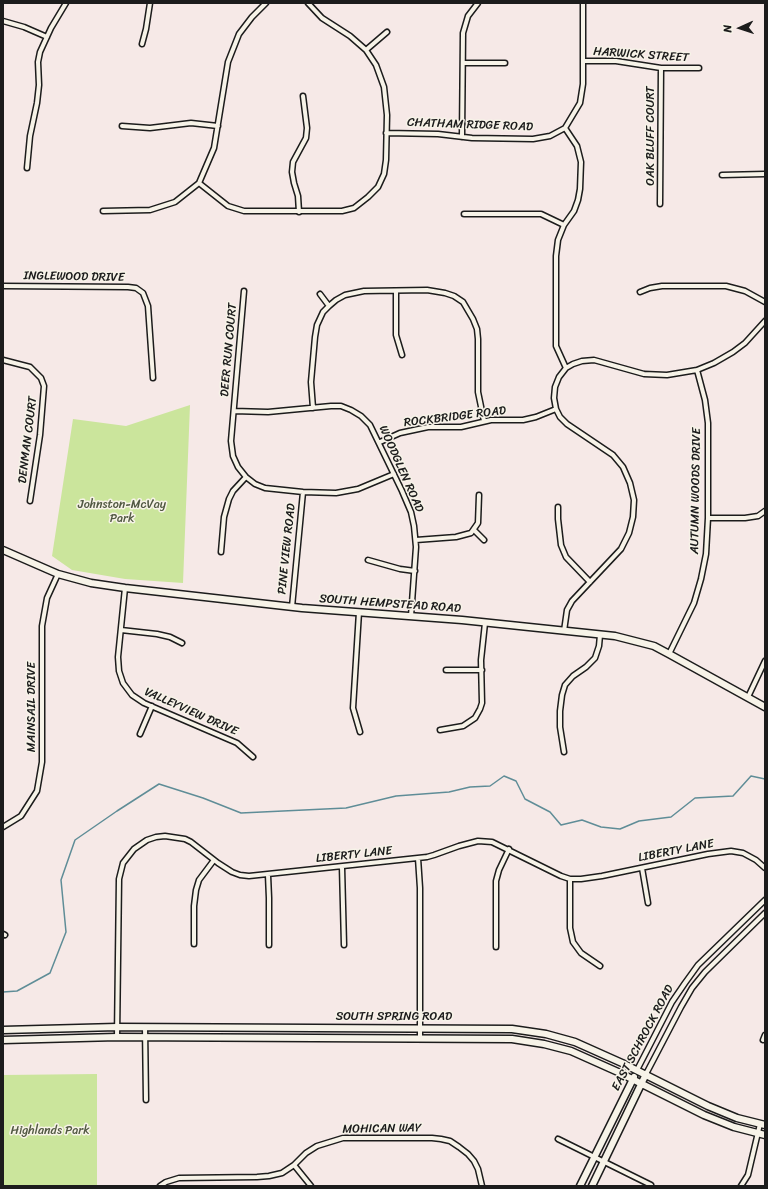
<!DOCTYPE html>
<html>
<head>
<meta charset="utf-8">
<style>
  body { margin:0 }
  #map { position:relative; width:768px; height:1189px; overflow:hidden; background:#f6e9e7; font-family:Sriracha,sans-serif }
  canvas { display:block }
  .frame { position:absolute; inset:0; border:4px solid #1c1c1c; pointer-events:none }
  .north { position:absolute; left:720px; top:8px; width:40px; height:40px; -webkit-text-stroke:3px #f7f3e8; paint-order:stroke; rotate:267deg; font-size:11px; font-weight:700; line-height:16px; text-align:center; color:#1c1c1c }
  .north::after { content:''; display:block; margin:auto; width:14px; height:18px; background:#1c1c1c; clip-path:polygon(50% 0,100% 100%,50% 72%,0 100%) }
</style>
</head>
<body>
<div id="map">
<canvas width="768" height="1189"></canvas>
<div class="frame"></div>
<div class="north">N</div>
</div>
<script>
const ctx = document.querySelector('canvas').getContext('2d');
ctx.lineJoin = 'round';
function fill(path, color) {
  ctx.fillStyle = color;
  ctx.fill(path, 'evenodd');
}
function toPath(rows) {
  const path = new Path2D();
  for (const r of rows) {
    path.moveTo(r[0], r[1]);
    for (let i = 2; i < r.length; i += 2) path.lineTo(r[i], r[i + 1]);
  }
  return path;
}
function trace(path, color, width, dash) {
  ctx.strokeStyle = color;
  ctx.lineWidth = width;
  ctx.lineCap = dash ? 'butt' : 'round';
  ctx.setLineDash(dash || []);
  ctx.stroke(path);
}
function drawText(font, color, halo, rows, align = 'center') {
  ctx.font = font + ' Sriracha,sans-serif';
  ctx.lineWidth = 3;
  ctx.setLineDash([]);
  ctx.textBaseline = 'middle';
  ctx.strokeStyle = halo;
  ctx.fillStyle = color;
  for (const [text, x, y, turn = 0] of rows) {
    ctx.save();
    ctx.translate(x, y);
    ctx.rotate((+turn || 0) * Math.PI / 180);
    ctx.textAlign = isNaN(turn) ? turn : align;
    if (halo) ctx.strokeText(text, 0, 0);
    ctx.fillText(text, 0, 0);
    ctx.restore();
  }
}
fill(toPath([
  [190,405,183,583,125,579,72,570,52,556,73,419,126,426],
  [97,1074,97,1186,3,1186,3,1075]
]), '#cbe59c');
trace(toPath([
  [3,992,17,991,50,973,66,932,61,880,75,840,117,811,159,784,203,798,241,813,346,808,396,796,449,792,470,787,490,786,504,776,516,781,525,799,550,812,561,825,582,820,601,827,620,829,639,821,671,817,695,798,733,796,751,776,765,779]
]), '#5f8d97', 1.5);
const street = toPath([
  [3,21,24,27,47,37],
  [142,44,146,29,150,3],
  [366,50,387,32],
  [583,61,616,61,661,68,699,68],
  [463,63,505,63],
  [122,126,150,128,191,123,218,126],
  [565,128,577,146,581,162,580,189,578,200,574,211,564,225,558,240,556,256,556,346,566,368],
  [386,133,438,134,472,138,533,139,550,136,565,128,580,103,583,84,583,3],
  [462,137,463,33,468,16,478,3],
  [27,168,30,136,37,103,39,85,38,62,40,52,51,28,66,3],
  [722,175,765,174],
  [199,183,228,206,244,211,342,211,354,208,368,197,378,187,384,174,386,160,387,115,384,87,376,65,366,50,350,36,322,18,308,3],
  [660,204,661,68],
  [103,211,150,210,175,202,199,183,214,148,228,62,239,34,252,17,266,3],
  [299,212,298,196,294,183,292,172,293,162,306,138,307,128,303,96],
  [464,214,541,214,564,225],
  [3,286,128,287,136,288,143,293,148,306,153,378],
  [244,291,231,441,233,456,238,467,246,477,255,484,265,488,303,492,336,493,358,489,394,474],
  [396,291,396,335,402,355],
  [640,292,650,288,662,286,726,286,745,291,765,302],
  [320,294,329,306],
  [3,360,30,367,41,378,44,386,40,435,30,501],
  [313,408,311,382,315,337,317,325,323,312,329,306,336,300,345,295,364,291,427,290,445,293,454,296,463,302,473,319,477,329,478,339,478,392,484,421],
  [234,411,268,412,331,406,341,406,351,410,361,416,370,425,402,491,411,512,414,526,416,547,411,616],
  [380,442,400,433,428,427,461,427,491,420,523,420,536,417,556,409],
  [558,507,558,519,561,545,566,557,590,582],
  [708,518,745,518,758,516,765,511],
  [474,530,484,540],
  [416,540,456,537,471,533,478,523,479,495],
  [221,552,224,517,229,499,233,491,246,477],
  [368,560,400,569,415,571],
  [125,588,118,657,119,671,123,683,132,695,144,703,237,743,253,757],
  [292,607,303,492],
  [359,612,353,708,360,732],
  [121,630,157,634,170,637,182,643],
  [564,631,567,610,572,601,621,549,629,533,633,517,634,500,630,483,623,467,613,455,567,424,560,417,556,409,554,398,555,387,559,377,566,368,573,364,582,361,594,360,644,374,667,375,697,370,714,363,733,352,745,343,765,321],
  [669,654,694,603,701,579,706,554,708,518,708,423,705,400,697,370],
  [446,670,482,670],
  [748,697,765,661],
  [440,730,463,726,475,718,480,709,482,703,481,660,485,623],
  [140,734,152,706],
  [564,752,560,727,560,711,562,695,565,685,573,676,586,667,595,658,599,646,600,635],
  [3,827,21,816,37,791,42,762,42,626,47,598,58,574],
  [418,858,420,888,420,1038],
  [342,867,344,945],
  [642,868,648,903],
  [268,875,269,898,269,945],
  [570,879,570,928,573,942,581,953,600,966],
  [3,934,5,935],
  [194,944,194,906,196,890,199,880,214,860],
  [496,947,496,881,499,870,509,849],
  [145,1027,146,1100],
  [117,1037,119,879,123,863,134,849,147,840,156,837,165,836,185,839,191,842,218,863,232,872,240,875,249,876,427,857,434,855,459,846,478,841,492,842,561,876,570,879,581,879,602,876,708,854,731,851,743,853,756,860,765,868],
  [763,1040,765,1035],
  [637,1070,672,1002,685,983,698,965,765,900],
  [646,1074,681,1007,692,988,705,972,765,913],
  [558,1139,651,1185],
  [294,1165,311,1186],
  [160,1186,166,1182,179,1178,257,1177,269,1176,282,1173,294,1165,306,1153,317,1146,343,1138,432,1138,441,1139,450,1141,459,1147,468,1154,474,1161,478,1169,482,1186],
  [741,1186,748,1175,760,1124]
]);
const secondary = toPath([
  [3,550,58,574,91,583,125,588,302,608,462,620,615,636,654,646,669,654,765,707],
  [3,1030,117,1027,512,1029,546,1034,575,1042,622,1063,708,1106,737,1118,765,1125],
  [3,1040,117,1037,512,1039,544,1044,571,1051,618,1072,704,1115,734,1127,765,1135],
  [580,1186,634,1077],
  [592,1186,646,1074]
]);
trace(street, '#1c1c1c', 7);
trace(secondary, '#1c1c1c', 9);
trace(street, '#f7f3e8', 4);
trace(secondary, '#f7f3e8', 6);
drawText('12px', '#1c1c1c', '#f7f3e8', [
  ["HARWICK STREET",641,55,4],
  ["CHATHAM RIDGE ROAD",470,125,2],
  ["OAK BLUFF COURT",651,136,-90],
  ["INGLEWOOD DRIVE",74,277,1],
  ["DEER RUN COURT",229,350,-85],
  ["ROCKBRIDGE ROAD",455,417,-7],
  ["DENMAN COURT",28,440,-83],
  ["WOODGLEN ROAD",401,469,66],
  ["AUTUMN WOODS DRIVE",696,491,-89],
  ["PINE VIEW ROAD",287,549,-84],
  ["SOUTH HEMPSTEAD ROAD",390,604,4],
  ["MAINSAIL DRIVE",32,707,-90],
  ["VALLEYVIEW DRIVE",191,712,24],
  ["LIBERTY LANE",676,851,-11],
  ["LIBERTY LANE",354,855,-6],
  ["SOUTH SPRING ROAD",394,1017],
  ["EAST SCHROCK ROAD",643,1038,-62],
  ["MOHICAN WAY",382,1129,-1]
]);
drawText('12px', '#515842', '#f7f3e8', [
  ["Johnston-McVay",122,505],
  ["Park",122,519],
  ["Highlands Park",50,1131]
]);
</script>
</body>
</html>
